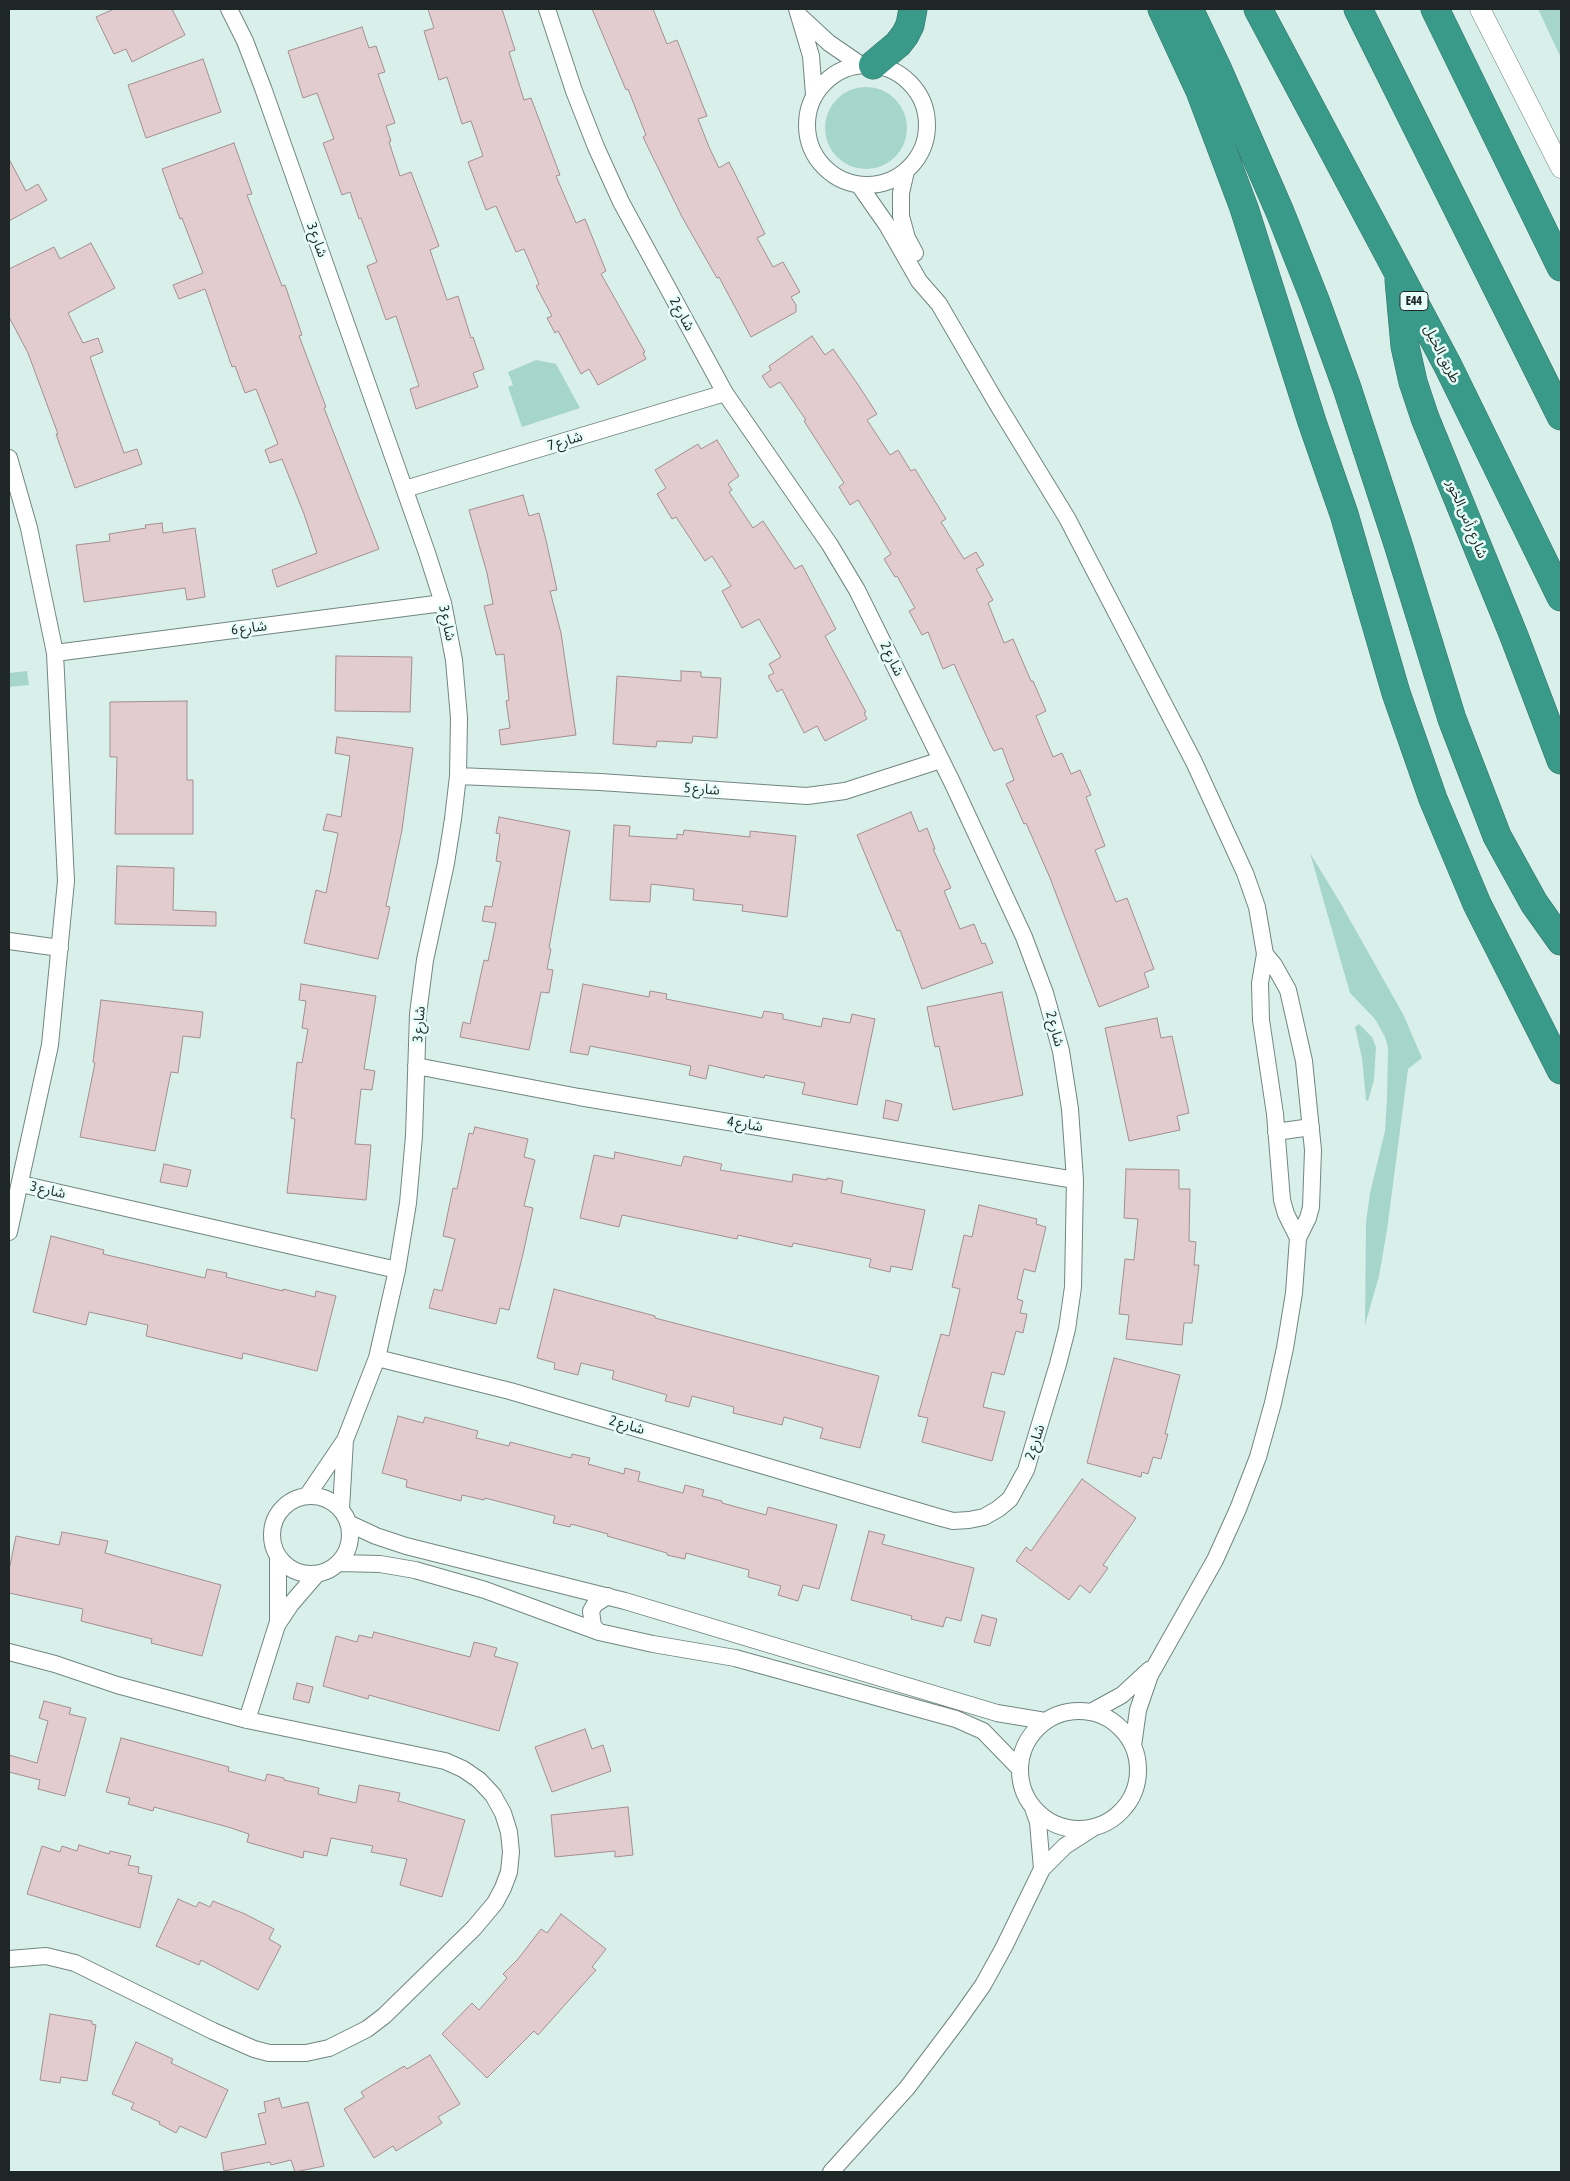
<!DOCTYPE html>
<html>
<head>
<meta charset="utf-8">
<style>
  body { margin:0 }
  #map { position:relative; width:1570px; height:2181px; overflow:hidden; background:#d9f0ea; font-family:"Asap Condensed",sans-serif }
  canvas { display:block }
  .frame { position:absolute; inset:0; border:10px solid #1f2726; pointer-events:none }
</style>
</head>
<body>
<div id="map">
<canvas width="1570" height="2181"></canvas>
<div class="frame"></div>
</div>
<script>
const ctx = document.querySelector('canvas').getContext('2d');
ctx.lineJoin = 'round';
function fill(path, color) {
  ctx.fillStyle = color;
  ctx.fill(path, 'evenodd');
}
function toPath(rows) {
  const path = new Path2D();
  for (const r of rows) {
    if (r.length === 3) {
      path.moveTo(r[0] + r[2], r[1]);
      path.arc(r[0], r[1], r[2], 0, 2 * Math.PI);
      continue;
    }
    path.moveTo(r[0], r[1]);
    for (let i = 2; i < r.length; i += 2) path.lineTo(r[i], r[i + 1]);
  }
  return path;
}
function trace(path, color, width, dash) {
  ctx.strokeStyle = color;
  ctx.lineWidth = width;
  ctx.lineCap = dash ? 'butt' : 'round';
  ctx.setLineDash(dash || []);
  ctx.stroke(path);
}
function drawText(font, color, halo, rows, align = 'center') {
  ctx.font = font + ' "Asap Condensed","Noto Sans Arabic",sans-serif';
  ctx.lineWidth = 5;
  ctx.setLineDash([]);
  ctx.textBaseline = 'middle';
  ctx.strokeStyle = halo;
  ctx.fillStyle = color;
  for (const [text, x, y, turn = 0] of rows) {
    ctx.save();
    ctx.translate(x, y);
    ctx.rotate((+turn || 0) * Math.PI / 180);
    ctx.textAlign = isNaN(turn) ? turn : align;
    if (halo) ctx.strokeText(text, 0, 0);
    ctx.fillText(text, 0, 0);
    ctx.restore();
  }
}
fill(toPath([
  [1538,9,1561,9,1561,58],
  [866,128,41],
  [536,360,556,364,580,408,522,427,508,387,513,385,508,372],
  [27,671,29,685,9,687,9,673],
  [1310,853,1341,904,1404,1016,1422,1058,1408,1069,1387,1230,1379,1276,1365,1325,1366,1222,1370,1193,1385,1131,1387,1098,1388,1048,1385,1037,1375,1019,1350,993],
  [1359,1024,1372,1037,1376,1047,1374,1080,1368,1101,1366,1100,1362,1058,1355,1027]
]), '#a6d5cb');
const building = toPath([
  [114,9,172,9,185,35,132,62,126,49,114,54,96,17,114,9],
  [428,9,502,9,515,50,509,52,524,100,531,98,560,175,556,176,576,223,585,219,606,271,601,274,645,352,643,353,646,359,598,385,589,369,581,374,558,331,555,333,547,318,552,316,536,286,539,284,524,249,516,252,496,206,486,210,468,162,483,156,471,121,462,124,447,77,439,80,424,31,434,28,428,9],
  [592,9,653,9,667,44,677,40,707,116,698,119,709,147,719,168,729,162,765,234,757,238,773,267,783,262,800,292,791,297,796,305,796,312,751,337,719,277,717,278,682,217,643,137,646,135,628,89,626,90,592,9],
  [362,27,369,48,376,46,385,72,378,74,395,123,386,126,391,141,389,142,400,176,411,172,439,246,430,250,447,300,458,296,471,338,473,337,484,369,473,373,478,387,416,409,410,389,419,386,396,316,386,320,367,266,377,262,361,218,359,219,350,192,342,195,323,143,334,139,317,93,303,98,288,51,362,27],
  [203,59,221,112,146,138,128,85,203,59],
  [234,143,252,194,247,195,282,286,285,285,302,335,299,336,326,407,324,408,379,549,277,587,272,570,317,553,304,514,282,459,270,463,265,450,278,444,256,389,245,393,235,366,232,367,205,289,179,299,173,285,203,273,182,218,180,219,162,169,234,143],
  [9,159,26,191,38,184,47,200,9,221,9,159],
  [91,243,115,288,68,313,83,343,98,338,103,352,90,357,104,397,124,453,137,449,142,464,75,488,56,434,58,434,28,353,9,317,9,269,54,247,60,259,91,243],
  [812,336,825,355,833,349,859,386,877,414,867,420,890,455,898,450,911,471,915,469,946,519,941,522,964,559,976,552,984,565,976,569,993,600,988,603,1004,643,1013,639,1031,681,1033,681,1046,711,1036,716,1053,757,1062,753,1071,774,1080,770,1091,795,1086,797,1105,846,1095,850,1116,902,1127,898,1154,969,1144,973,1149,987,1099,1007,1050,878,1026,823,1024,824,1006,784,1014,780,1002,748,994,751,991,746,954,664,943,669,928,632,922,635,909,611,915,608,897,576,895,577,884,559,891,554,871,521,858,500,850,505,839,487,844,483,804,421,806,420,780,382,770,388,762,376,771,370,769,366,812,336],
  [717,440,739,476,728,484,732,490,729,492,753,528,763,521,795,569,802,565,836,629,825,636,866,712,864,713,867,719,825,741,817,726,804,733,782,689,777,692,768,676,774,673,769,664,781,657,759,619,742,628,722,591,731,586,712,556,705,561,676,517,672,519,657,494,666,488,655,470,698,444,701,449,717,440],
  [523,495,529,516,539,513,546,540,557,590,550,591,561,633,576,735,501,745,499,730,510,728,506,701,509,700,504,654,496,655,484,606,493,604,487,573,469,510,523,495],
  [162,523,163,533,195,528,205,597,187,600,185,588,84,602,76,545,110,541,109,534,146,528,145,525,162,523],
  [336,656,412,657,410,712,335,711,336,656],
  [681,671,701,672,701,677,721,678,717,738,693,736,692,743,657,741,656,747,613,744,617,676,681,681,681,671],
  [187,701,187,780,193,780,193,834,115,834,117,757,110,757,110,702,187,701],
  [337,737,413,748,402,830,386,906,390,907,378,959,304,943,316,890,326,893,338,833,323,830,327,814,341,817,350,756,335,753,337,737],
  [911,812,919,832,927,828,935,849,933,849,951,888,944,891,960,929,974,924,982,944,985,943,993,963,922,989,900,930,897,931,857,835,911,812],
  [499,817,570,831,549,948,551,949,547,969,553,970,549,993,541,992,529,1050,460,1037,463,1022,470,1024,484,960,488,961,496,923,482,921,485,906,492,907,501,862,496,861,500,834,496,833,499,817],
  [614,825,630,826,629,836,677,839,677,834,683,835,684,830,750,837,750,831,796,836,787,917,742,911,743,905,693,900,694,889,651,884,650,902,610,900,614,825],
  [117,866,174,868,173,910,216,912,216,926,115,924,117,866],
  [301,984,376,996,364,1069,375,1071,372,1090,361,1089,355,1144,371,1145,366,1200,287,1193,295,1119,291,1118,297,1062,302,1063,308,1029,302,1028,306,1001,299,1000,301,984],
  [583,984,649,997,650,991,667,994,666,999,762,1018,764,1011,783,1014,783,1019,821,1027,823,1018,850,1023,852,1014,875,1019,857,1105,802,1094,805,1083,765,1075,764,1078,709,1065,706,1079,689,1075,691,1066,637,1055,590,1046,588,1055,570,1052,583,984],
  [1002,992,1023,1095,953,1110,939,1046,935,1047,927,1007,1002,992],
  [101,1000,203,1012,200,1038,183,1036,178,1073,171,1072,155,1151,80,1137,95,1063,93,1062,101,1000],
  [1157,1018,1161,1038,1172,1036,1189,1113,1177,1116,1180,1130,1129,1141,1105,1028,1157,1018],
  [886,1100,902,1104,898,1121,883,1118,886,1100],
  [475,1127,528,1139,524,1157,535,1160,524,1206,533,1208,523,1254,509,1310,500,1308,496,1324,429,1308,434,1289,442,1291,455,1239,443,1236,453,1188,457,1189,469,1133,473,1134,475,1127],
  [615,1152,681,1166,684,1156,722,1164,720,1170,792,1182,793,1174,827,1180,827,1178,843,1181,841,1193,925,1210,912,1270,891,1266,890,1272,869,1267,871,1259,793,1243,792,1247,738,1235,737,1239,622,1215,619,1227,580,1218,594,1155,614,1159,615,1152],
  [164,1164,191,1170,187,1187,160,1182,164,1164],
  [1126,1169,1179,1170,1179,1189,1190,1189,1189,1241,1196,1242,1194,1265,1199,1265,1192,1323,1184,1323,1182,1345,1126,1339,1129,1315,1119,1314,1125,1259,1134,1260,1138,1219,1124,1218,1126,1169],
  [979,1205,1037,1219,1036,1224,1046,1227,1035,1272,1024,1269,1017,1299,1023,1301,1020,1313,1027,1314,1023,1333,1016,1331,1004,1375,992,1372,983,1407,1005,1412,992,1461,922,1442,928,1418,918,1416,941,1334,949,1336,960,1289,952,1287,964,1235,972,1237,979,1205],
  [51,1236,104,1250,103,1254,205,1278,207,1269,227,1273,226,1277,283,1291,283,1289,315,1297,316,1291,336,1296,317,1371,243,1353,242,1359,146,1336,148,1325,89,1312,86,1325,33,1312,51,1236],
  [554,1289,655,1316,655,1318,879,1376,860,1448,820,1438,823,1428,784,1417,782,1425,733,1413,734,1407,692,1396,689,1407,665,1401,667,1395,612,1379,614,1371,581,1363,578,1375,554,1369,555,1363,537,1358,554,1289],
  [1114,1358,1180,1375,1165,1434,1168,1434,1161,1459,1153,1457,1148,1474,1142,1472,1141,1477,1087,1463,1114,1358],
  [398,1416,423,1423,425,1417,478,1431,476,1438,509,1446,510,1442,571,1458,572,1454,590,1458,588,1464,624,1474,625,1468,640,1472,638,1481,683,1493,685,1485,704,1490,702,1496,722,1501,722,1503,766,1515,768,1507,837,1525,819,1589,803,1585,798,1601,778,1595,781,1586,748,1577,749,1570,686,1553,685,1559,667,1555,667,1553,607,1536,608,1534,571,1524,570,1527,553,1523,555,1516,485,1498,484,1500,462,1495,461,1501,406,1487,407,1480,382,1473,398,1416],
  [1082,1479,1136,1518,1103,1565,1108,1568,1090,1593,1080,1585,1069,1600,1016,1561,1026,1547,1031,1551,1082,1479],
  [869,1531,885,1535,882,1544,974,1568,961,1621,946,1617,943,1627,911,1619,912,1616,851,1600,869,1531],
  [62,1532,108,1541,105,1553,221,1585,202,1656,151,1643,152,1639,81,1621,83,1609,9,1593,9,1570,16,1536,59,1545,62,1532],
  [982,1615,997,1619,990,1646,974,1642,982,1615],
  [374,1632,470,1657,474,1642,497,1648,494,1656,518,1663,499,1731,369,1695,368,1699,323,1686,336,1636,357,1642,359,1635,372,1638,374,1632],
  [297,1683,313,1687,309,1703,293,1699,297,1683],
  [44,1701,71,1708,69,1714,86,1718,65,1796,38,1789,40,1780,9,1772,9,1755,37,1763,48,1721,39,1718,44,1701],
  [585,1729,592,1749,603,1745,611,1771,552,1792,535,1747,585,1729],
  [121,1738,229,1767,228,1771,265,1781,267,1774,284,1778,284,1780,319,1788,318,1794,356,1803,359,1785,400,1793,398,1801,465,1820,442,1897,400,1885,407,1859,371,1852,373,1846,331,1838,327,1856,304,1851,303,1858,247,1842,249,1834,228,1827,154,1807,153,1811,128,1804,130,1798,106,1792,121,1738],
  [628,1807,633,1855,615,1857,615,1851,555,1857,551,1815,628,1807],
  [79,1845,109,1854,110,1851,131,1856,128,1865,139,1867,138,1873,152,1876,140,1928,27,1894,42,1846,60,1852,62,1846,77,1851,79,1845],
  [178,1899,196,1907,199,1902,210,1907,213,1901,245,1914,274,1929,269,1939,281,1946,258,1990,201,1960,199,1965,156,1946,178,1899],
  [561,1914,606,1949,592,1967,596,1970,538,2035,534,2031,487,2078,442,2034,472,2003,479,2010,507,1978,503,1974,518,1959,541,1929,547,1933,561,1914],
  [50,2014,92,2021,92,2024,96,2025,87,2081,61,2077,60,2083,40,2080,50,2014],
  [136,2042,173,2059,171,2063,228,2090,206,2138,180,2126,176,2133,159,2124,160,2122,131,2109,134,2103,112,2094,136,2042],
  [430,2055,460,2104,438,2117,442,2123,396,2151,393,2146,374,2158,344,2109,364,2097,361,2092,404,2066,407,2069,430,2055],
  [279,2098,282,2108,308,2102,324,2166,295,2172,291,2160,271,2165,270,2162,224,2171,221,2153,266,2144,258,2114,266,2112,264,2102,279,2098]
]);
fill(building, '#e2cccf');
trace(building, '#a38e91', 1);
const minor = toPath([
  [229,9,245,41,263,88,427,553,443,603,454,660,459,718,458,776,453,819,446,863,425,960,418,1014,414,1136,408,1203,397,1270,377,1358,345,1440,307,1496],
  [797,9,811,56,814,95],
  [802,18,829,43,861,65],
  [867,125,60],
  [906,171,901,193,901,216,907,238,915,253],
  [859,185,887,225,919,281,939,304,996,402,1067,518,1194,762,1245,873,1257,907,1265,954,1260,983,1261,1020,1275,1114,1282,1200,1286,1214,1298,1238],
  [9,458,29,528,55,653,66,881,50,1045,9,1232],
  [405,489,725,393],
  [55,653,443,603],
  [458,776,600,782,807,796,845,791,941,760],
  [9,941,60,948],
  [416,1066,579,1097,1075,1180],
  [1276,1132,1311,1127],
  [21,1184,397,1270],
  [377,1358,510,1391,938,1517,953,1521,969,1520,984,1517,998,1509,1010,1499,1026,1470,1058,1364,1067,1329,1073,1287,1075,1180,1070,1109,1061,1051,1045,993,1024,937,952,782,857,590,830,545,725,393,621,202,596,147,574,91,547,9],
  [311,1535,39],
  [341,1509,345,1440],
  [348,1523,376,1536,406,1546,625,1601,997,1713,1045,1721],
  [339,1563,380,1564,415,1570,485,1590,599,1632,653,1644,735,1658,956,1719,983,1731,1019,1768],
  [278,1623,278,1558],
  [599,1632,593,1626,591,1611,595,1604,608,1596],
  [9,1652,55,1664,117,1685,247,1720,445,1761,463,1769,479,1780,493,1795,503,1813,509,1832,511,1852,509,1872,503,1888,495,1903,474,1928,384,2016,367,2029,329,2048,306,2053,269,2053,254,2049,213,2031,75,1963,46,1956,9,1959],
  [1079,1770,59],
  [1091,1712,1122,1695,1149,1670],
  [247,1720,277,1625,291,1604,316,1575],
  [1133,1746,1138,1710,1150,1675,1215,1560,1238,1509,1258,1457,1273,1403,1285,1348,1294,1293,1298,1238,1308,1218,1311,1207,1313,1150,1304,1061,1288,990,1274,965,1265,954],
  [1033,1808,1038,1822,1042,1869],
  [831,2172,907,2088,959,2019,983,1985,1004,1947,1042,1869,1065,1846,1093,1828]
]);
const tertiary = toPath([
  [1480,9,1561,168]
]);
const motorway = toPath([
  [1162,9,1200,91,1244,208,1312,422,1344,514,1396,693,1433,799,1477,904,1561,1070],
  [1189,9,1218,70,1280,212,1315,300,1347,388,1398,544,1452,719,1497,836,1534,903,1561,941],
  [1258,9,1448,366,1561,597],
  [1358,9,1561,416],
  [1435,9,1561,267],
  [873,65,898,44,905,35,910,25,913,9],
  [1399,280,1405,346,1413,382,1425,418,1514,636,1561,760]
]);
trace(minor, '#718681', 18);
trace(tertiary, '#718681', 21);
trace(motorway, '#317267', 29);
trace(minor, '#fff', 16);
trace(tertiary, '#fff', 20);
trace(motorway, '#3a9a8a', 28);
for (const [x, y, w] of [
  [1414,301,28]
]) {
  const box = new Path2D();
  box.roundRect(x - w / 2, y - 9.5, w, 19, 4);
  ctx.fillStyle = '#e6fdf8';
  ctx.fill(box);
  trace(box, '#1f2726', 1);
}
drawText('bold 12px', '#1f2726', null, [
  ["E44",1414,301]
]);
drawText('14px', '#1f2726', '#e6fdf8', [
  ["شارع 3",317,240,70],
  ["شارع 2",682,314,61],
  ["طريق الخيل",1442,354,63],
  ["شارع 7",565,441,-17],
  ["شارع رأس الخور",1467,519,67],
  ["شارع 3",447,623,78],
  ["شارع 6",249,628,-7],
  ["شارع 2",892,659,64],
  ["شارع 5",702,789,4],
  ["شارع 3",419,1024,-86],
  ["شارع 2",1055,1029,75],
  ["شارع 4",745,1124,9],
  ["شارع 3",48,1190,13],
  ["شارع 2",627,1425,16],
  ["شارع 2",1035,1442,-72]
]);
</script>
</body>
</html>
